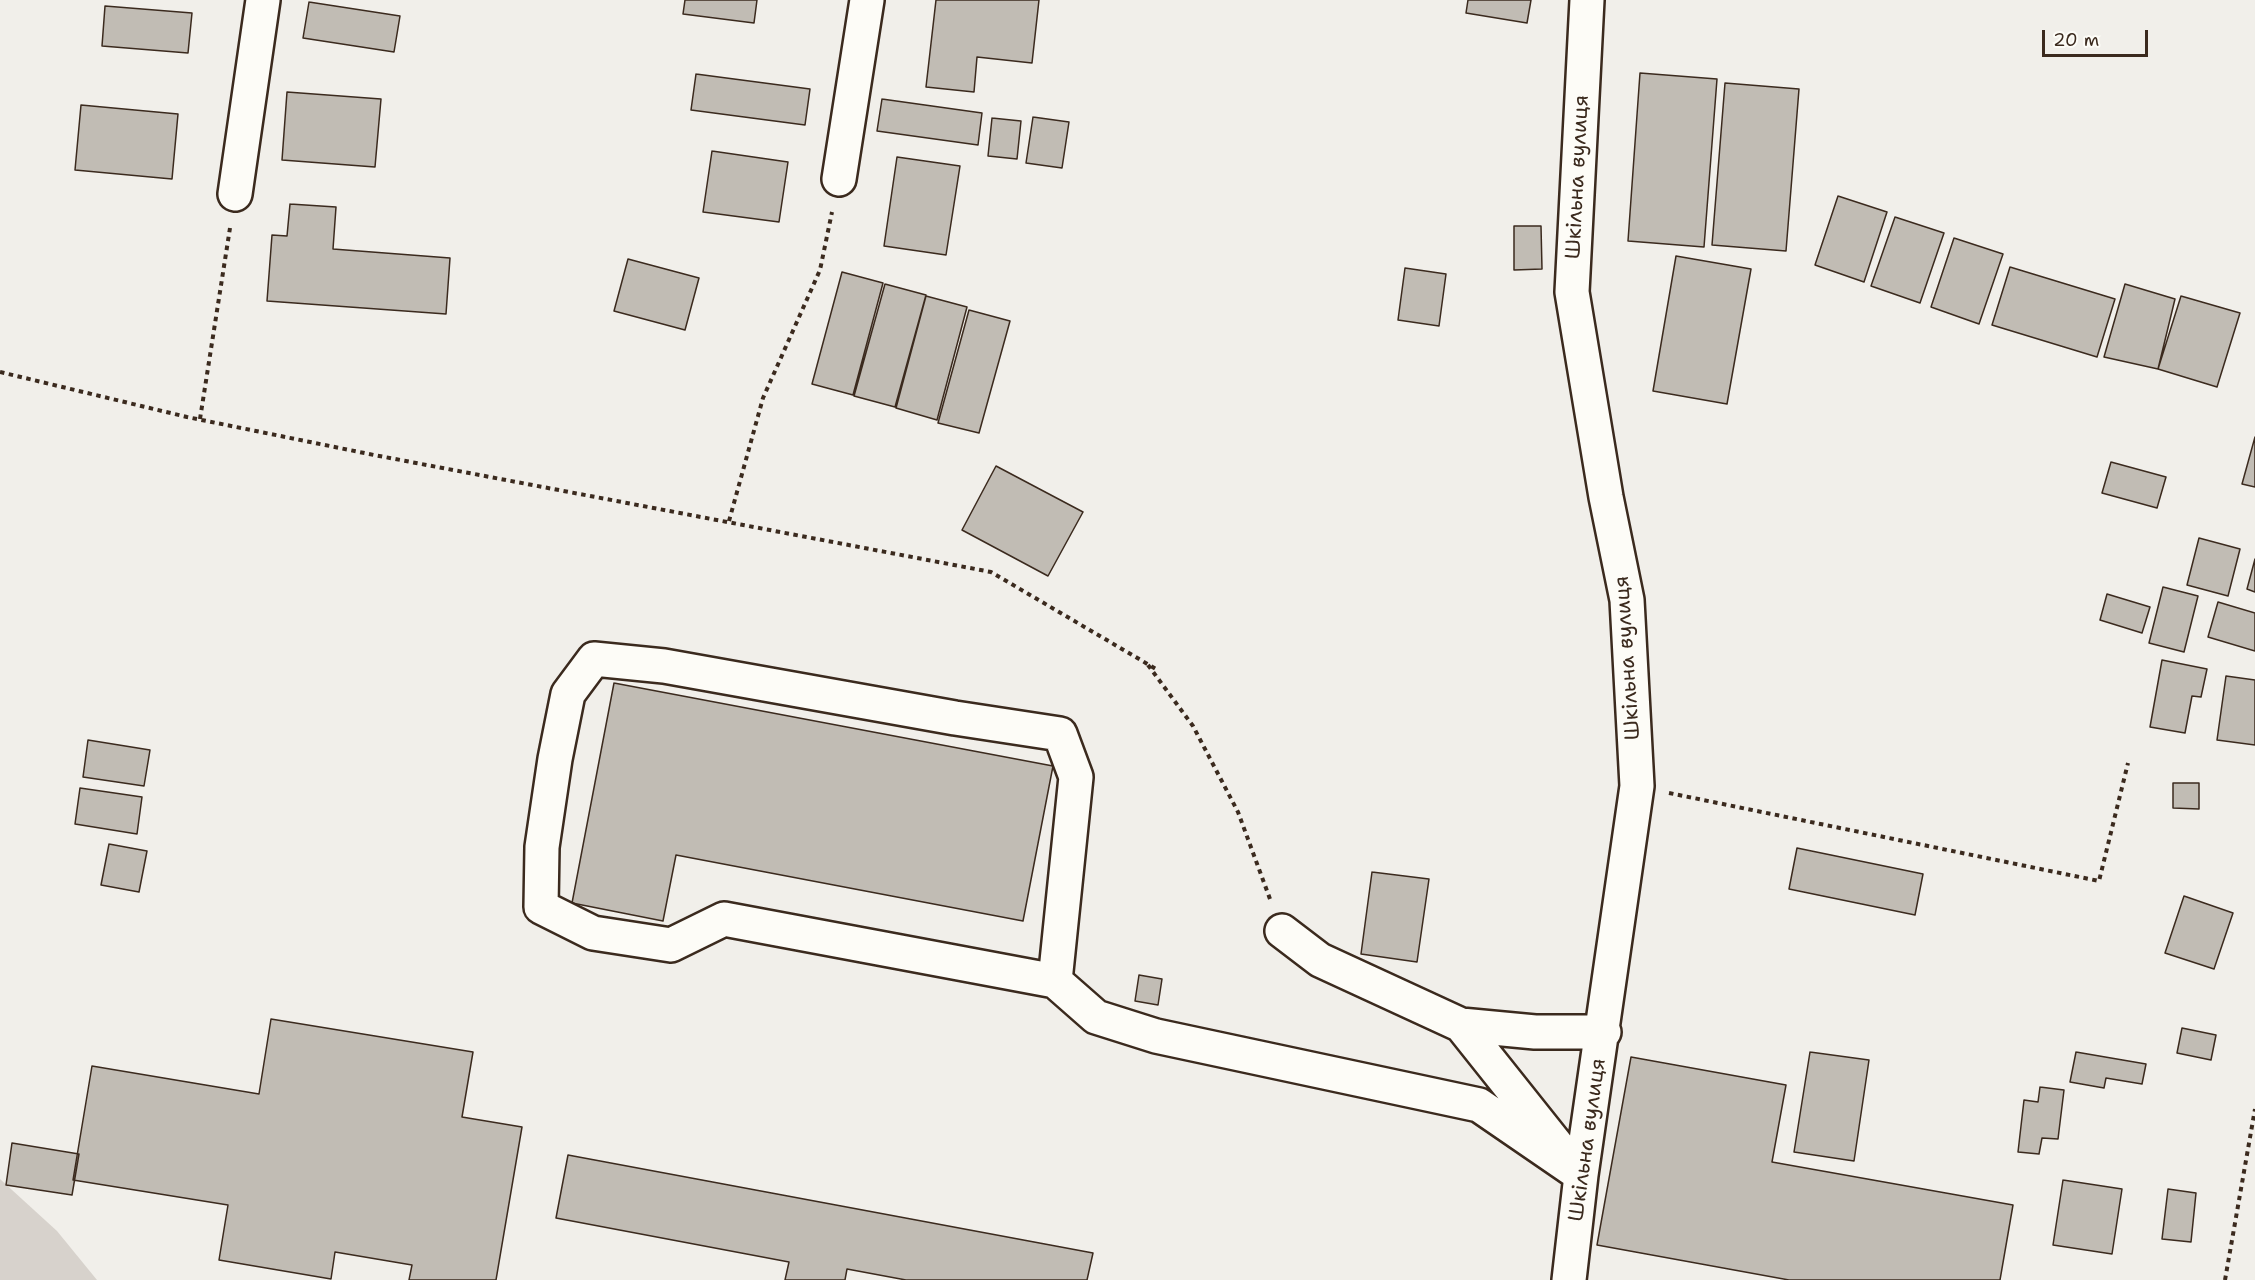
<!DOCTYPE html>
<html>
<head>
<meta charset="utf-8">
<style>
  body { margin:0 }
  #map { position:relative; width:2255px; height:1280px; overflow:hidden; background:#f1efea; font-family:"Shantell Sans",sans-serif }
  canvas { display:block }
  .scale { position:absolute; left:2042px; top:30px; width:106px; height:27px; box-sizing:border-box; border:3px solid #3b2a1e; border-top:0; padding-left:8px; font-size:18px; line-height:21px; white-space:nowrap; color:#3b2a1e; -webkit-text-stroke:4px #fdfcf7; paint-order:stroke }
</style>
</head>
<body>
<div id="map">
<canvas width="2255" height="1280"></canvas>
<div class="scale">20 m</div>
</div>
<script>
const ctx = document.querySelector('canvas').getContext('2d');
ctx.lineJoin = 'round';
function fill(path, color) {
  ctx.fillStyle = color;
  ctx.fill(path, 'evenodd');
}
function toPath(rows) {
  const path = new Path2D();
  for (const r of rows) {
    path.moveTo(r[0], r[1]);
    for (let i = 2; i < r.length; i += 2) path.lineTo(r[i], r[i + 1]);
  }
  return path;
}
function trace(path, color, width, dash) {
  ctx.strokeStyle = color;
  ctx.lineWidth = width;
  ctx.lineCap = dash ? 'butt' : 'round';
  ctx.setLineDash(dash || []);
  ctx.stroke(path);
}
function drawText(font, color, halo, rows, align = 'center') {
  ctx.font = font + ' "Shantell Sans",sans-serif';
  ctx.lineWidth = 5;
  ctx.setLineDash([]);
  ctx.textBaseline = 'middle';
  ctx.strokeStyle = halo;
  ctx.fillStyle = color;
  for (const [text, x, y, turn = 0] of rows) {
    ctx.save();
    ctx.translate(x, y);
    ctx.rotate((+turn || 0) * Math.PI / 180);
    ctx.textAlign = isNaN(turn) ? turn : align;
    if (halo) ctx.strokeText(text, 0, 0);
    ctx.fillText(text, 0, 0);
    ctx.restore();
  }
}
fill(toPath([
  [0,1179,57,1231,97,1280,0,1280]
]), '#d7d2cc');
const building = toPath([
  [685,0,757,0,754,23,683,14,685,0],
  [936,0,1039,0,1032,63,977,57,974,92,926,87,936,0],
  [1468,0,1531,0,1527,23,1466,13,1468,0],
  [309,2,400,16,394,52,303,38,309,2],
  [105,6,192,13,188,53,102,46,105,6],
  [1640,73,1717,79,1704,247,1628,241,1640,73],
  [696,74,810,89,805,125,691,110,696,74],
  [1725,83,1799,89,1786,251,1712,245,1725,83],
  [287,92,381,99,375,167,282,160,287,92],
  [882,99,982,113,978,145,877,131,882,99],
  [81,105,178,114,172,179,75,170,81,105],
  [1033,117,1069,122,1062,168,1026,163,1033,117],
  [992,118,1021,121,1017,159,988,156,992,118],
  [712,151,788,162,779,222,703,212,712,151],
  [897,157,960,166,946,255,884,246,897,157],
  [1838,196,1887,212,1864,282,1815,265,1838,196],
  [290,204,336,207,333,249,450,258,446,314,267,301,272,235,287,236,290,204],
  [1895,217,1944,233,1920,303,1871,286,1895,217],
  [1514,226,1541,226,1542,269,1514,270,1514,226],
  [1954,238,2003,254,1979,324,1931,307,1954,238],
  [1676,256,1751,269,1727,404,1653,391,1676,256],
  [628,259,699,278,685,330,614,311,628,259],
  [2010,267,2115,299,2097,357,1992,325,2010,267],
  [1405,268,1446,274,1439,326,1398,320,1405,268],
  [842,272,883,283,853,395,812,384,842,272],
  [885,284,926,295,895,407,854,396,885,284],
  [2125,284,2175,299,2158,369,2104,357,2125,284],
  [926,296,967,307,937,420,896,408,926,296],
  [2181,296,2240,313,2217,387,2158,369,2181,296],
  [969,310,1010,321,979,433,938,423,969,310],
  [2255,437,2255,487,2242,484,2255,437],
  [2111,462,2166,477,2157,508,2102,493,2111,462],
  [996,466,1083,512,1048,576,962,530,996,466],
  [2199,538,2240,549,2228,596,2187,585,2199,538],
  [2255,559,2255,592,2247,589,2255,559],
  [2163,587,2198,596,2184,652,2149,643,2163,587],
  [2107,594,2150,607,2142,633,2100,620,2107,594],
  [2218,602,2255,613,2255,651,2208,637,2218,602],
  [2162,660,2207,669,2201,697,2192,696,2185,733,2150,727,2162,660],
  [2226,676,2255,680,2255,745,2217,740,2226,676],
  [614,683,1053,766,1023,921,676,855,663,921,572,903,614,683],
  [88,740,150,750,144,786,83,777,88,740],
  [2173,783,2199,783,2199,809,2173,808,2173,783],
  [80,788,142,797,137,834,75,824,80,788],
  [109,844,147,851,139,892,101,885,109,844],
  [1797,848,1923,874,1915,915,1789,889,1797,848],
  [1372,872,1429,879,1417,962,1361,954,1372,872],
  [2184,896,2233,913,2214,969,2165,953,2184,896],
  [1139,975,1162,979,1158,1005,1135,1001,1139,975],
  [271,1019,473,1052,462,1117,522,1127,496,1280,409,1280,412,1265,335,1252,331,1279,219,1260,228,1205,73,1180,92,1066,259,1094,271,1019],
  [2182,1028,2216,1035,2211,1060,2177,1053,2182,1028],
  [1810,1052,1869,1060,1854,1161,1794,1152,1810,1052],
  [2076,1052,2146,1064,2142,1084,2106,1078,2104,1088,2070,1082,2076,1052],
  [1631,1057,1786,1085,1772,1162,2013,1205,2000,1280,1789,1280,1597,1245,1631,1057],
  [2040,1087,2064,1090,2058,1139,2042,1138,2039,1154,2018,1152,2024,1100,2038,1102,2040,1087],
  [12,1143,79,1154,72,1195,6,1185,12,1143],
  [568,1155,1093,1253,1087,1280,906,1280,847,1269,845,1280,785,1280,789,1262,556,1218,568,1155],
  [2063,1180,2122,1189,2112,1254,2053,1245,2063,1180],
  [2168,1189,2196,1193,2191,1242,2162,1239,2168,1189]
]);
fill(building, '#c1bcb4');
trace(building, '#3b2a1e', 1.5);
const minor = toPath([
  [839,179,867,0],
  [235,194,263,0],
  [1282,931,1320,960,1461,1025,1535,1032,1604,1032],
  [1055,981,724,919,671,945,593,933,541,907,542,847,555,759,568,694,594,659,664,666,955,718,1060,734,1076,777,1055,981,1096,1017,1156,1036,1479,1105,1581,1175],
  [1461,1025,1559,1148],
  [1569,1280,1581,1175,1637,786,1627,600,1606,497,1572,292,1587,0]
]);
trace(minor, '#3b2a1e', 38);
trace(toPath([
  [0,372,187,417,374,455,991,572,1156,669],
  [200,419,230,228],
  [729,521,763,398,820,270,832,212],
  [1148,665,1193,726,1238,812,1270,899],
  [1669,793,2099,881,2128,763],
  [2225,1280,2255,1109]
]), '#3b2a1e', 4, [4.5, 4.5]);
trace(minor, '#fdfcf7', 33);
drawText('21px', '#3b2a1e', '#fdfcf7', [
  ["Шкільна вулиця",1578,177,-87],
  ["Шкільна вулиця",1628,658,-94],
  ["Шкільна вулиця",1588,1140,-82]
]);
</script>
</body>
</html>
